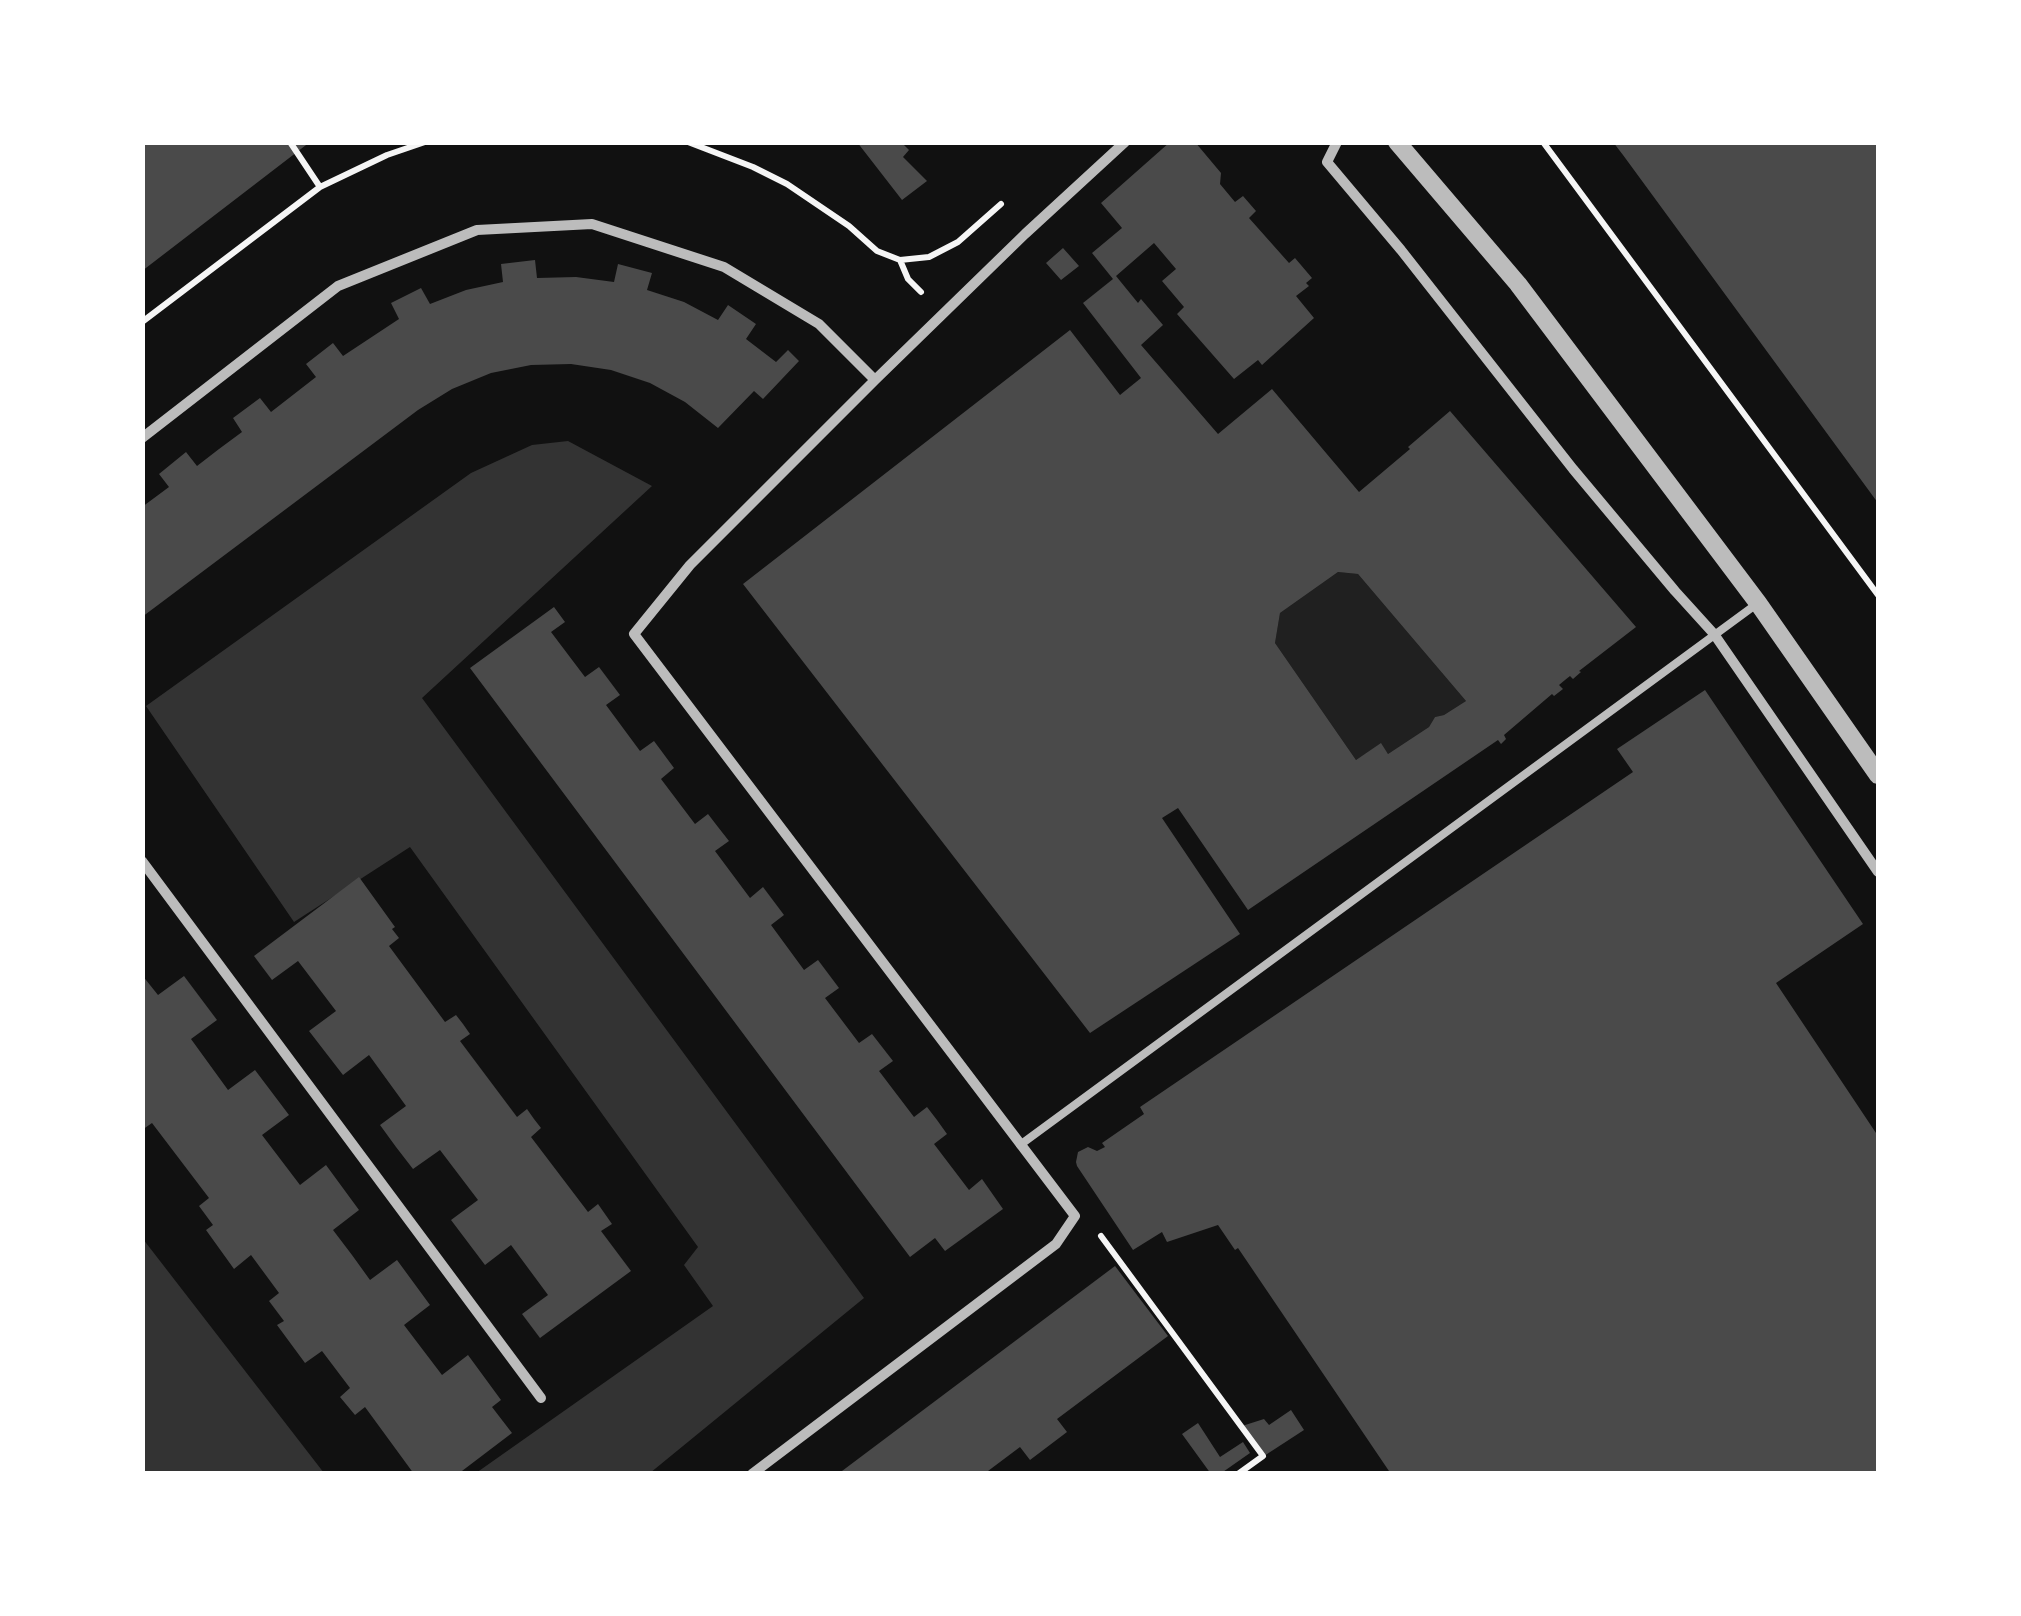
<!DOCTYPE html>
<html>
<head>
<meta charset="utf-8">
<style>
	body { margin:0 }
	#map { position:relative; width:2021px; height:1616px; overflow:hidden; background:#111; font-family:"PT Sans Narrow",sans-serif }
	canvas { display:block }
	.frame { position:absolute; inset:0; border:145px solid #fff; pointer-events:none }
</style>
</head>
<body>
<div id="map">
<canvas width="2021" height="1616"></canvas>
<div class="frame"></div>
</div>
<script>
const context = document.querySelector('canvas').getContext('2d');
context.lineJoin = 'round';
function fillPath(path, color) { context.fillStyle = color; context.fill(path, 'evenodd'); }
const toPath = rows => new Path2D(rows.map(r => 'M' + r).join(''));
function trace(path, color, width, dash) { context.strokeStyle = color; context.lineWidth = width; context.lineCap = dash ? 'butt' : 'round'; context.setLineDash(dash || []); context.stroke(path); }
fillPath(toPath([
	[1338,572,1358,574,1466,701,1444,715,1435,717,1429,727,1388,754,1381,744,1356,760,1275,643,1280,613]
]), '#202020');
fillPath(toPath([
	[568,441,652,486,422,698,864,1298,650,1473,476,1473,713,1306,684,1265,698,1247,410,847,294,922,146,706,471,473,532,445],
	[143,1239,324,1473,143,1473]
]), '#333');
fillPath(toPath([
	[142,142,310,142,142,271],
	[857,142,901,142,909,150,903,157,927,181,902,200],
	[1170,142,1195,142,1221,173,1220,184,1235,202,1243,196,1256,211,1249,218,1289,263,1295,258,1312,278,1306,283,1309,286,1296,296,1314,318,1262,365,1258,360,1234,379,1177,314,1184,307,1162,281,1176,269,1154,243,1116,276,1138,303,1141,299,1163,325,1141,345,1218,434,1272,389,1359,492,1410,449,1408,447,1450,411,1636,627,1579,671,1581,672,1573,679,1570,676,1565,680,1559,685,1563,689,1554,696,1552,694,1504,735,1506,739,1501,744,1498,740,1248,910,1178,808,1162,818,1240,934,1090,1033,743,584,1070,330,1120,395,1141,378,1083,303,1113,279,1092,253,1122,228,1101,203],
	[1338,572,1358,574,1466,701,1444,715,1435,717,1429,727,1388,754,1381,743,1356,760,1275,643,1280,613],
	[1613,142,1878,142,1878,503,1623,155],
	[1063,248,1079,266,1061,280,1046,263],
	[535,260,537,278,576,277,614,282,618,264,652,273,647,290,684,302,718,320,728,305,756,324,746,339,776,362,788,350,799,361,763,399,754,391,718,428,685,402,650,383,611,370,571,364,531,365,491,373,452,389,418,410,142,617,142,507,169,487,159,474,186,452,197,466,219,449,242,432,233,418,260,398,271,412,316,377,306,364,333,343,343,356,399,319,391,303,421,288,430,304,466,290,503,282,501,264],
	[554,607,565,622,551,632,585,677,599,667,620,695,606,705,640,751,654,741,674,768,661,779,695,824,708,814,718,827,729,841,715,851,750,898,763,887,784,915,771,925,804,970,818,960,839,988,825,998,859,1043,872,1034,893,1061,879,1071,914,1117,927,1107,937,1120,947,1134,934,1144,969,1190,982,1179,1003,1209,945,1251,935,1238,910,1257,470,668],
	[1705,690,1863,924,1776,983,1878,1136,1878,1474,1391,1474,1238,1248,1235,1250,1218,1225,1167,1242,1162,1232,1133,1250,1077,1166,1076,1162,1078,1152,1088,1147,1097,1151,1105,1147,1102,1143,1144,1114,1140,1107,1633,772,1617,749],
	[359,877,395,927,392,929,399,938,389,946,445,1022,456,1015,463,1024,470,1034,460,1041,517,1117,527,1109,534,1119,541,1128,531,1137,588,1212,598,1204,612,1224,601,1231,631,1271,540,1338,522,1314,548,1295,511,1245,485,1265,451,1220,478,1200,440,1150,413,1169,396,1147,380,1125,406,1106,369,1055,343,1075,309,1031,336,1011,298,961,272,980,254,956],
	[142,975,158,995,184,976,217,1020,191,1039,228,1090,255,1070,289,1115,262,1135,300,1185,326,1165,359,1210,333,1230,352,1255,370,1280,397,1260,430,1305,404,1325,442,1375,468,1355,501,1400,492,1407,512,1433,458,1474,414,1474,365,1407,355,1415,340,1397,350,1388,322,1351,305,1363,277,1325,284,1321,269,1301,279,1293,251,1255,234,1269,206,1230,213,1225,199,1206,209,1198,152,1123,142,1130],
	[1115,1266,1168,1336,1057,1419,1067,1432,1030,1460,1020,1447,984,1474,838,1474],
	[1291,1410,1304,1430,1264,1456,1242,1426,1264,1419,1269,1425],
	[1198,1423,1220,1457,1243,1442,1250,1453,1220,1474,1211,1474,1182,1434]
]), '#4a4a4a');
trace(toPath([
	[290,142,320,187],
	[688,142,753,167,787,184,849,226,877,251,900,260,929,257,958,242,1001,204],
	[1543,142,1878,595],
	[900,260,908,279,921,292],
	[142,322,320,187,387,155,425,142],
	[1101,1236,1263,1456,1238,1474]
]), '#f5f5f5', 6);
trace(toPath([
	[1020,1145,1758,603]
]), '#bcbcbc', 8);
trace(toPath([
	[1337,142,1327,162,1401,250,1573,469,1675,591,1714,634,1878,872],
	[142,438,338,286,477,230,592,224,724,267,819,324,875,380],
	[142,861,541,1398],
	[752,1474,1056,1244,1075,1216,634,634,690,565,875,380,1025,234,1125,142]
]), '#bcbcbc', 10);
trace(toPath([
	[1397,142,1518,284,1758,603,1878,775]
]), '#bcbcbc', 18);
</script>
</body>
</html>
